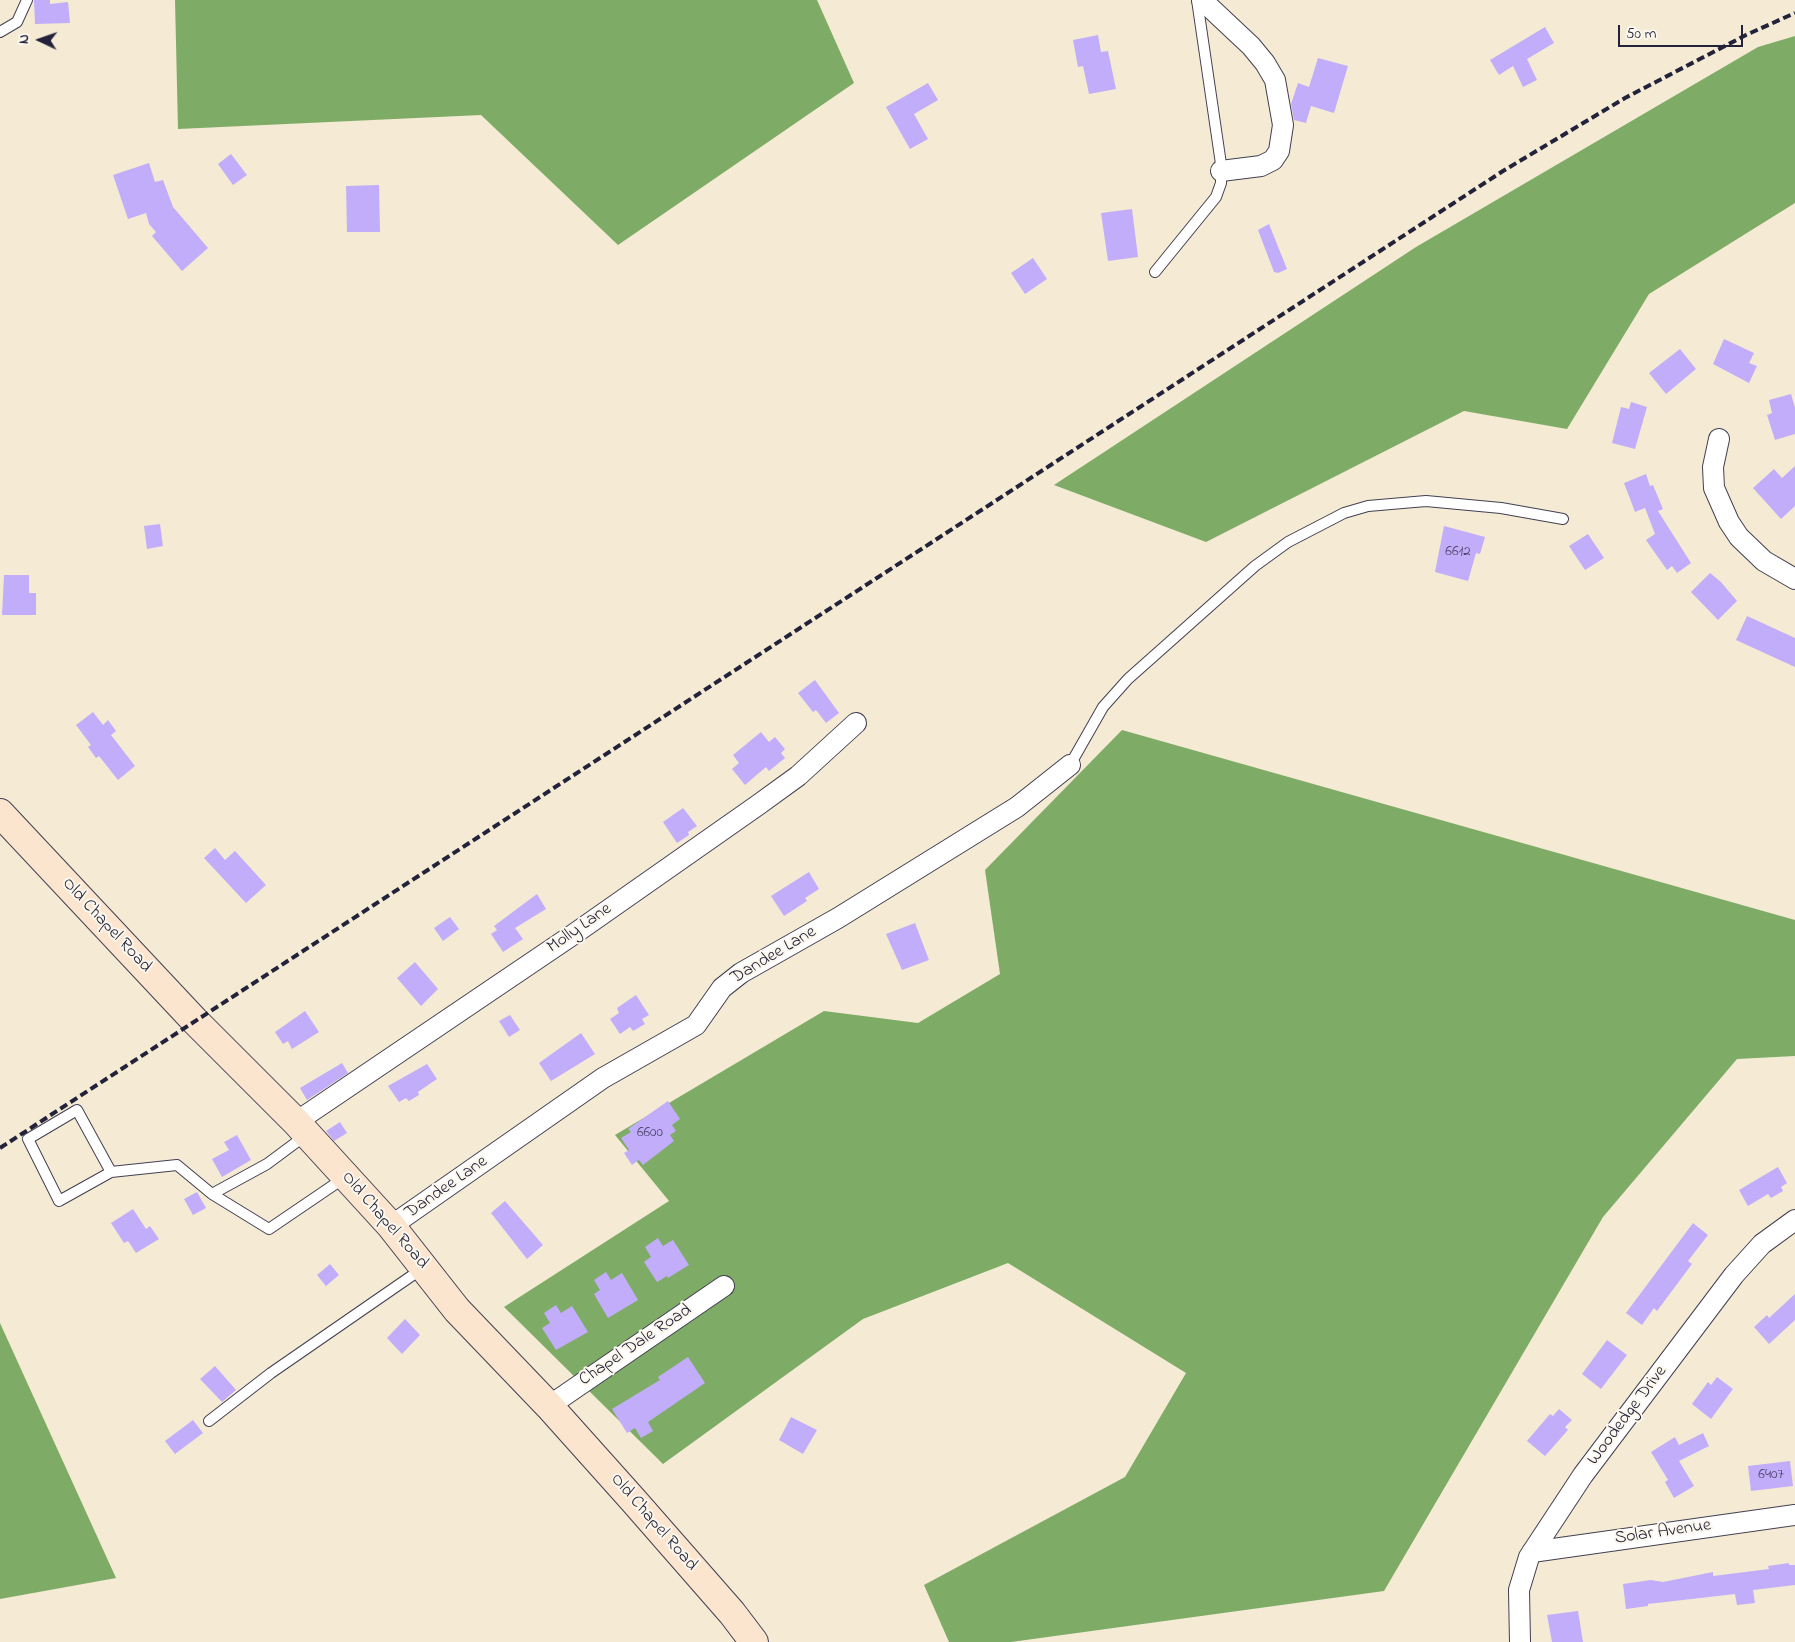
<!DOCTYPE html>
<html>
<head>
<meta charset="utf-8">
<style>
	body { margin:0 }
	#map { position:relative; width:1795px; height:1642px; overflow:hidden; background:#f5ead4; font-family:"Indie Flower",sans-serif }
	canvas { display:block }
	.north { position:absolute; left:15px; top:15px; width:50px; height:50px; -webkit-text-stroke:4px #fbf7ec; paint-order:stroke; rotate:273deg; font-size:14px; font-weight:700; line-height:20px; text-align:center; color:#22223b }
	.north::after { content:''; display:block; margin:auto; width:18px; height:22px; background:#22223b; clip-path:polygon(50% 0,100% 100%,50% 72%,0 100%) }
	.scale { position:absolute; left:1618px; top:25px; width:125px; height:22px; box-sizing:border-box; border:2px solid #22223b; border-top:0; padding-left:6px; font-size:15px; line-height:18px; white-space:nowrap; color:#22223b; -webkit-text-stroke:4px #fbf7ec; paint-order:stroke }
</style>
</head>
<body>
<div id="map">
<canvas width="1795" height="1642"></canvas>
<div class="north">N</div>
<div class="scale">50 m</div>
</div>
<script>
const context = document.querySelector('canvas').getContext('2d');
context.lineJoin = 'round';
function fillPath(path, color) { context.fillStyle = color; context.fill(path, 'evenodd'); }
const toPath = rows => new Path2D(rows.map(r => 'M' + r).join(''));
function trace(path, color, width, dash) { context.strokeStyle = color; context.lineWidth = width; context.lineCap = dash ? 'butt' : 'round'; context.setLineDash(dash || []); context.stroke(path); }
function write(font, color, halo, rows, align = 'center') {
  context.font = font + ' "Indie Flower",sans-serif'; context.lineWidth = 4; context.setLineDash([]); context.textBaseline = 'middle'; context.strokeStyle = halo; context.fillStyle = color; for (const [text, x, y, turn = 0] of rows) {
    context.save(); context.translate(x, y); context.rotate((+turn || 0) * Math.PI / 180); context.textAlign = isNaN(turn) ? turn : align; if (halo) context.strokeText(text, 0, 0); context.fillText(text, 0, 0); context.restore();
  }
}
fillPath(toPath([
	[175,0,817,0,854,83,618,245,481,115,178,129],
	[1795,36,1795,203,1649,294,1567,429,1464,411,1206,542,1054,485,1416,247,1758,47],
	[1122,730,1795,920,1795,1056,1737,1059,1603,1217,1384,1591,1011,1642,949,1642,924,1585,1125,1477,1186,1373,1008,1263,863,1319,663,1464,504,1307,669,1201,615,1135,824,1011,918,1023,1000,974,985,870],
	[0,1323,116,1578,0,1599]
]), '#7eac66');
fillPath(toPath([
	[34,0,50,0,50,4,68,2,70,23,35,24],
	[1545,27,1554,43,1527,59,1537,80,1523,87,1513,66,1499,75,1490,60],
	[1098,35,1101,52,1108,51,1116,89,1089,94,1083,66,1078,67,1073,40],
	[1318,58,1348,66,1334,113,1311,106,1306,123,1294,120,1291,104,1298,83,1309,87],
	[928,83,938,100,914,114,928,139,910,149,886,107],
	[231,154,247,175,233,185,218,164],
	[149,163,155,182,163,180,173,207,208,248,182,271,152,236,156,232,149,224,146,213,128,219,113,175],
	[379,185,380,232,347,232,346,186],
	[1132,209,1138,257,1108,261,1101,213],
	[1269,224,1287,269,1278,273,1274,272,1258,230],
	[1033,258,1047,279,1025,294,1011,273],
	[1724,339,1754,353,1749,363,1757,366,1749,383,1713,364],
	[1680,349,1696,369,1666,394,1649,373],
	[1791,394,1795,408,1795,434,1775,440,1767,415,1772,413,1769,400],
	[1631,402,1647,407,1635,449,1612,443,1621,407,1629,409],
	[1795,466,1795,506,1781,519,1753,488,1774,469,1782,478],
	[1646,474,1650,486,1653,485,1663,509,1658,511,1691,563,1677,573,1672,566,1667,570,1646,540,1655,534,1645,508,1635,512,1624,483],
	[160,524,163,546,147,549,144,526],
	[1444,526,1485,537,1480,554,1476,553,1468,581,1435,572],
	[1588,534,1604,558,1585,570,1569,546],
	[1710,573,1721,582,1737,601,1718,620,1691,592],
	[4,575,29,575,29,593,36,593,36,615,2,615],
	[1747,616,1795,638,1795,667,1736,640],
	[815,680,839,713,826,723,816,710,813,712,798,693],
	[93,712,103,725,108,720,116,731,111,735,135,766,118,780,99,756,96,758,88,747,91,745,76,725],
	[761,732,769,742,775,737,785,749,781,753,785,758,769,771,766,767,745,785,732,769,739,763,733,755],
	[683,808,697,826,688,832,689,835,677,843,663,822],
	[215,848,225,860,235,851,266,885,246,903,204,858],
	[809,872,819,889,805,898,807,901,784,916,771,896],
	[537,894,546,909,515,928,523,939,503,952,491,934,497,930,494,926],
	[450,917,459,929,443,941,434,928],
	[915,923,929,960,902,970,886,934],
	[415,962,438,989,421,1006,397,978],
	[636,995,649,1015,642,1019,645,1024,633,1031,630,1027,620,1034,610,1019,619,1013,617,1008],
	[305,1011,319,1032,292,1049,288,1041,283,1044,275,1032],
	[510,1015,520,1030,509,1037,499,1021],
	[581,1033,595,1054,551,1081,539,1063],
	[342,1063,348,1073,307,1100,300,1088],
	[427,1064,437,1079,418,1092,419,1095,409,1101,406,1098,399,1102,388,1086],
	[668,1101,680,1119,672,1125,676,1131,670,1135,674,1141,643,1165,639,1160,632,1165,624,1153,629,1150,621,1138,631,1132,628,1129],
	[340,1122,347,1133,334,1141,326,1131],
	[237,1135,251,1160,222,1177,212,1159,229,1150,224,1142],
	[1778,1167,1787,1183,1781,1187,1783,1191,1771,1198,1768,1194,1748,1206,1739,1190],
	[197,1192,206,1208,193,1215,184,1199],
	[505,1201,543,1245,527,1259,491,1213],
	[133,1209,146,1229,150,1226,159,1239,136,1253,128,1241,124,1243,111,1223],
	[1693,1223,1708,1235,1688,1261,1692,1264,1657,1311,1654,1308,1642,1325,1626,1313],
	[658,1238,663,1246,673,1240,689,1265,668,1278,667,1276,657,1282,644,1262,651,1257,645,1247],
	[330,1264,339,1275,326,1286,317,1275],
	[606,1272,611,1280,622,1273,638,1300,608,1318,594,1294,600,1290,594,1280],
	[1795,1294,1795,1320,1769,1344,1754,1327,1767,1315,1769,1318],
	[556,1305,561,1313,572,1306,588,1332,556,1350,542,1328,550,1323,544,1313],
	[405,1319,420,1335,402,1354,387,1338],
	[1607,1340,1627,1355,1601,1389,1582,1374],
	[688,1357,705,1383,648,1422,653,1431,641,1438,635,1428,627,1433,612,1409,660,1380,658,1377],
	[215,1366,236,1390,222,1402,200,1379],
	[1717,1377,1733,1389,1711,1419,1692,1404,1708,1382,1711,1385],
	[1559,1409,1572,1420,1565,1427,1568,1430,1545,1456,1527,1441,1550,1414,1553,1416],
	[791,1417,817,1430,803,1454,779,1440],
	[193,1420,203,1433,175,1454,165,1441],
	[1703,1433,1709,1446,1679,1461,1694,1486,1674,1498,1665,1482,1668,1480,1651,1452,1675,1437,1679,1445],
	[1790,1461,1793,1486,1751,1491,1748,1466],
	[1789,1563,1789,1565,1795,1565,1795,1585,1753,1590,1755,1603,1737,1605,1735,1594,1648,1604,1648,1606,1626,1609,1623,1584,1651,1580,1663,1582,1713,1572,1713,1576,1769,1569,1768,1566],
	[1578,1611,1583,1642,1552,1642,1547,1615]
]), '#c2adfa');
const lane = toPath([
	[0,32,17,22,27,0],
	[1155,272,1216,197,1221,183,1221,164,1197,0],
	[1070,765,1103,707,1128,679,1255,566,1288,542,1344,513,1368,506,1426,501,1501,508,1563,519],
	[306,1135,267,1164,212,1194,269,1229,344,1178],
	[111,1172,77,1110,28,1139,59,1201,111,1172,177,1165,212,1194],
	[209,1421,271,1373,423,1268]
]);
const street = toPath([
	[1202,0,1251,46,1265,63,1275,80,1283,125,1279,151,1273,160,1261,166,1221,171],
	[1719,439,1713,467,1714,488,1729,522,1739,537,1764,561,1795,579],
	[296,1122,574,934,758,805,798,776,856,723],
	[391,1226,603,1078,696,1025,722,988,741,973,838,918,1017,807,1070,765],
	[549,1406,724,1286],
	[1532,1552,1795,1515],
	[1520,1642,1519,1590,1529,1557,1583,1475,1734,1275,1762,1244,1795,1220]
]);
const secondary = toPath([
	[0,813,195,1021,296,1122,391,1226,457,1310,549,1406,634,1501,732,1613,754,1642]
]);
trace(lane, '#424052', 12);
trace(street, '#424052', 22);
trace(secondary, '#424052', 30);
trace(lane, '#fff', 10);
trace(street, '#fff', 20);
trace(secondary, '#fbe5cf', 28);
trace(toPath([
	[0,1148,1503,171,1625,98,1746,35,1795,13]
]), '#22223b', 4, [8, 4]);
write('15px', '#4a456b', null, [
	["6612",1458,553],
	["6600",650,1134],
	["6407",1771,1476]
]);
write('18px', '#22223b', '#fbf7ec', [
	["Old Chapel Road",106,926,47],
	["Molly Lane",580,929,-35],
	["Dandee Lane",774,956,-31],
	["Dandee Lane",447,1188,-35],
	["Old Chapel Road",384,1221,49],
	["Chapel Dale Road",636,1346,-34],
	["Woodedge Drive",1628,1416,-53],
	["Old Chapel Road",653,1523,49],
	["Solar Avenue",1663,1533,-8]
]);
</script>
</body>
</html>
